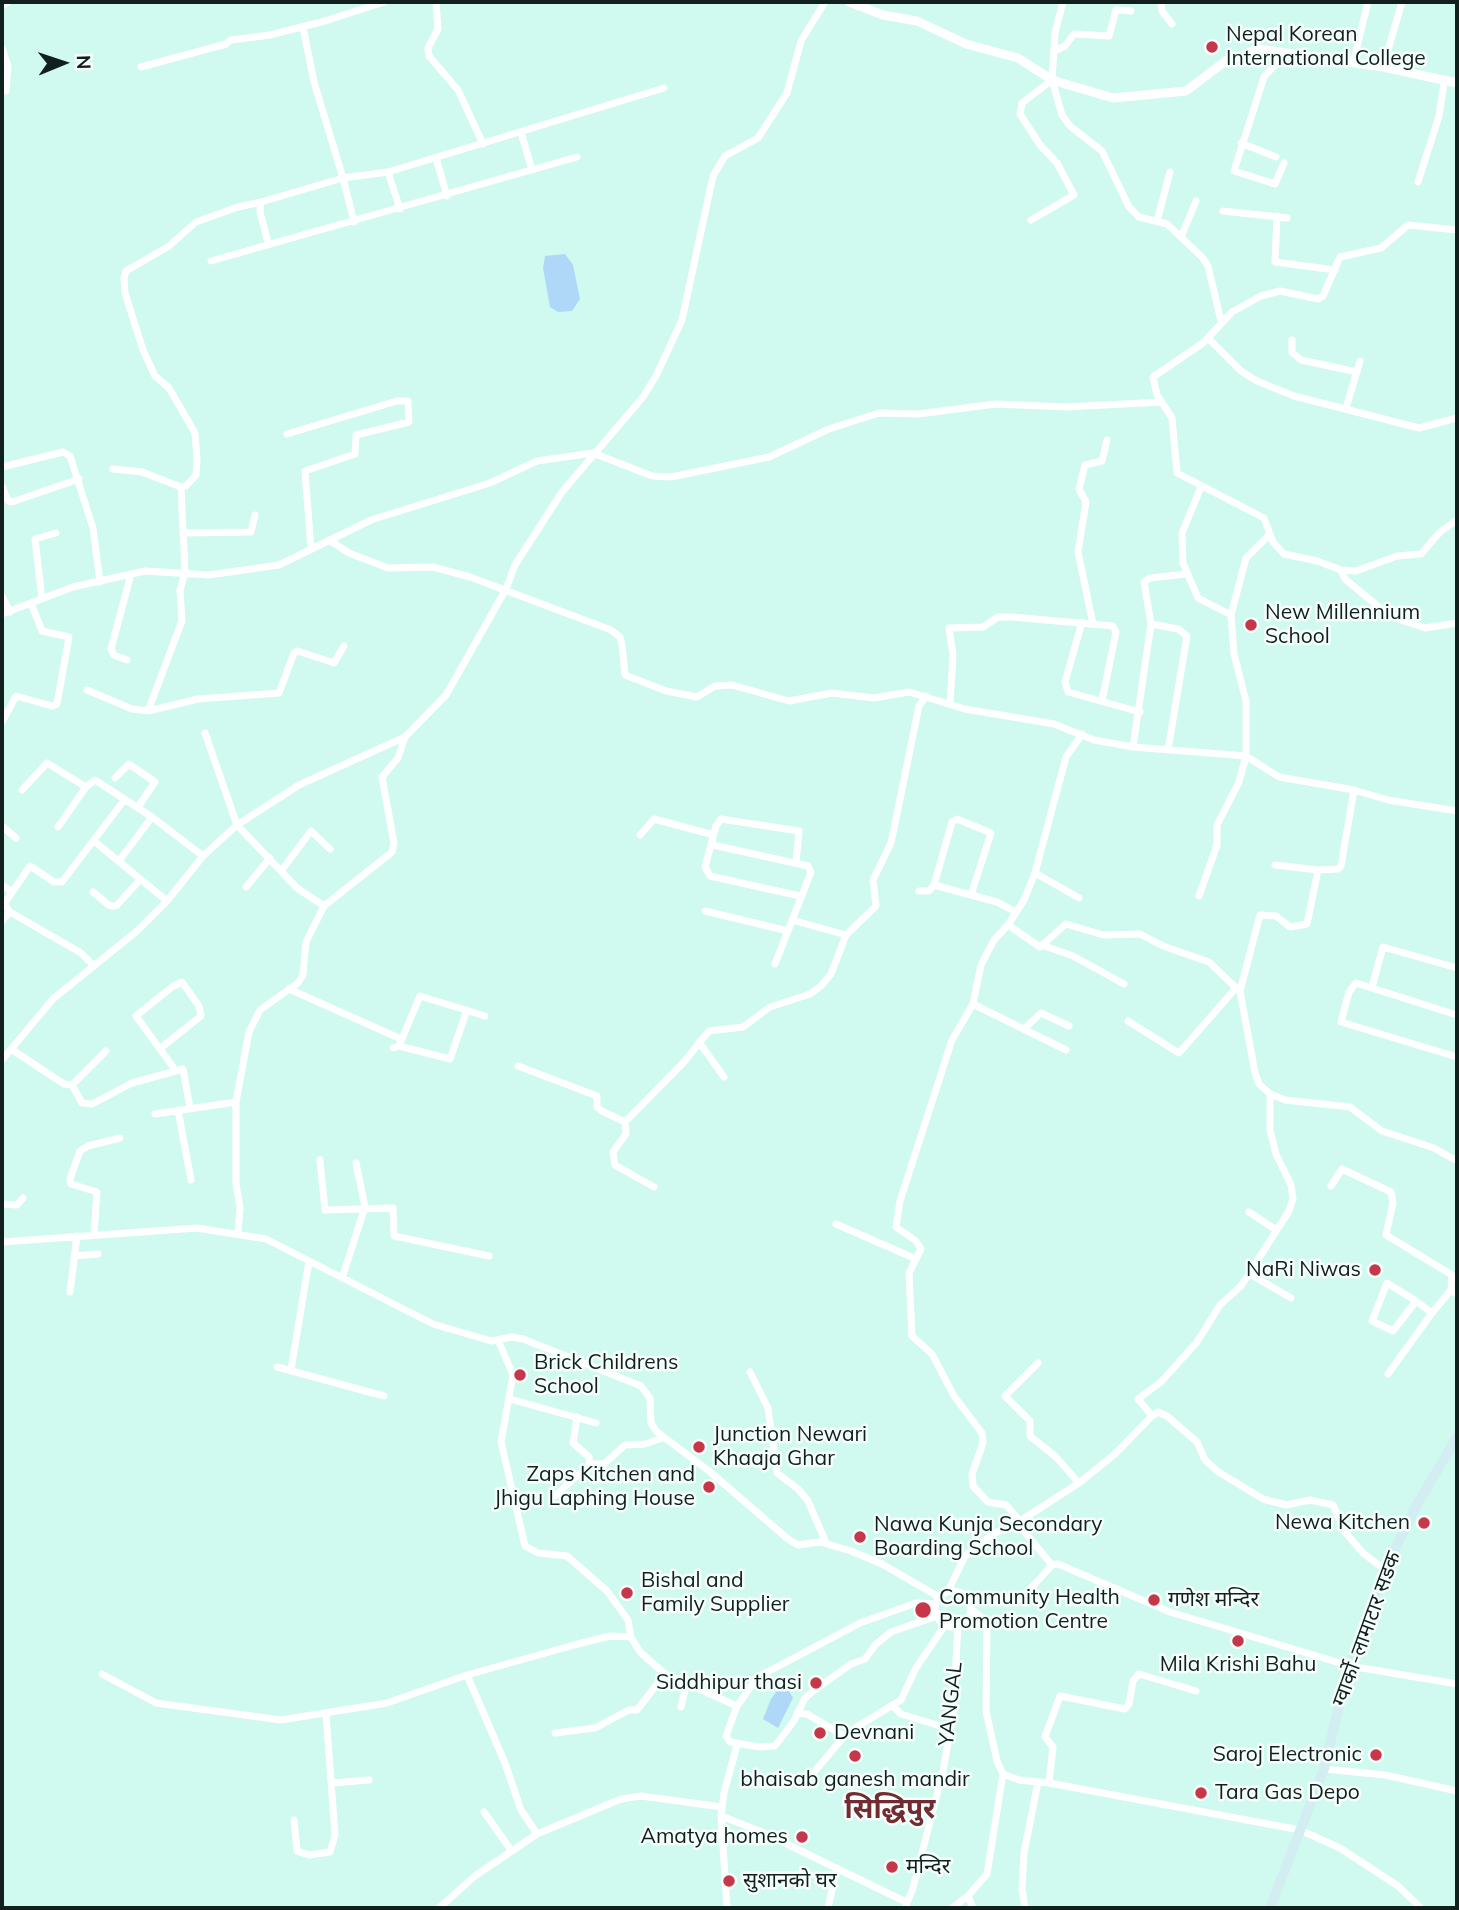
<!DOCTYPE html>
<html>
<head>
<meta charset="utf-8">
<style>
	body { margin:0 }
	#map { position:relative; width:1459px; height:1910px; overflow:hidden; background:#d0f9ef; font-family:Mulish,sans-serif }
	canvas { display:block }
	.frame { position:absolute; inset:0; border:4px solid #11201d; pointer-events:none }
	.north { position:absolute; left:28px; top:28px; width:70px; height:70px; -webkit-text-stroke:5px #f6fefc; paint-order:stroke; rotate:88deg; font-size:19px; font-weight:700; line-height:28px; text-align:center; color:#11201d }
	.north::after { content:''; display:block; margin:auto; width:24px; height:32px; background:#11201d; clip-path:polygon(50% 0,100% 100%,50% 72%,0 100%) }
</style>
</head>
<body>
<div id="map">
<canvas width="1459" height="1910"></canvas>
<div class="frame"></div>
<div class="north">N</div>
</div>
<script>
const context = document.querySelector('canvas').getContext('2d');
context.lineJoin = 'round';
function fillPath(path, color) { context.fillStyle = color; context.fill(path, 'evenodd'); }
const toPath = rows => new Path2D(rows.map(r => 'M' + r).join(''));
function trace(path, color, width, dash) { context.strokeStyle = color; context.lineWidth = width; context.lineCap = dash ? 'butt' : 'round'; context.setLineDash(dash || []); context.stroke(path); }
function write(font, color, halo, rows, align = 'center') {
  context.font = font + ' Mulish,"Noto Sans Devanagari",sans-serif'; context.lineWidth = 5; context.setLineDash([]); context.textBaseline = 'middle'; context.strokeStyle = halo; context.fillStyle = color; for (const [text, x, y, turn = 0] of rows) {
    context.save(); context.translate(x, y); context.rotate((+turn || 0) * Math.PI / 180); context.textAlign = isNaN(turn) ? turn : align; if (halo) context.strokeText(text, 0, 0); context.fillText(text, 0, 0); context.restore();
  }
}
fillPath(toPath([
	[565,254,573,265,580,299,572,311,558,312,550,307,543,268,545,256],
	[784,1682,793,1698,778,1728,763,1719,771,1699]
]), '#afd7f7');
trace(toPath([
	[436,2,438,29,428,48,429,56,458,90,483,144],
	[1063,2,1055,33,1052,80,1062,115,1070,126,1102,151,1129,207,1139,217,1167,224,1202,257,1208,266,1221,321],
	[1161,2,1162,11,1172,24],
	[2,5,8,2],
	[303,27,314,82,343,178,388,172,664,88],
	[2,48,8,66,6,91],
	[1055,51,1065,46,1074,34,1109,36,1116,10,1131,11],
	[1353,63,1368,2],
	[141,67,226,44,231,40,270,35,325,21,384,2],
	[1383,67,1402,2],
	[521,132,532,170],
	[1241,143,1276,157],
	[436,158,447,196],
	[1284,163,1275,184,1234,171,1264,77,1286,53],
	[388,172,400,209],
	[1418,182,1439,116,1444,83],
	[261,202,343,178,354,222],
	[1223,211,1287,218],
	[1277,216,1275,262,1335,270],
	[1031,220,1074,195,1057,163,1040,145,1020,114,1022,103,1052,80],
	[1157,221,1170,172],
	[1457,230,1408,225,1381,248,1340,257,1323,296,1318,299,1280,291,1261,296,1232,312,1203,343,1153,377,1157,395,1172,418,1177,473,1264,518,1273,542,1284,554,1317,561,1341,570,1356,571,1397,556,1421,554,1440,532,1457,520],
	[1182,235,1196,201],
	[268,243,260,212,261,202,238,207,196,222,169,246,126,271,124,278,125,293,143,350,155,376,169,388,195,433,197,459,196,475,186,486,181,487,185,573,180,590,182,621,148,711,198,699,279,693,294,653,298,651,334,663,344,646],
	[211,261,577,157],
	[1208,338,1241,371,1257,381,1294,396,1419,428,1457,418],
	[1292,340,1292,352,1301,360,1357,372],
	[1346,408,1360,361],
	[287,434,397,401,408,401,409,422,356,435,355,454,305,471,311,549],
	[593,453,652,476,671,477,769,457,829,429,879,413,918,414,996,404,1066,407,1162,402],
	[2,467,63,452,70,456,93,528,100,582],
	[113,469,142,472,181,487],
	[2,486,8,501,12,502,79,479],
	[1201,487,1182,533,1183,563,1198,598,1231,615],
	[183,533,251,532,255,515],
	[329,540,349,553,388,568,433,567,470,577,611,630,620,637,622,645,625,675,666,691,697,697,715,686,732,685,789,701,832,693,874,698,909,692,965,709,1054,724,1094,740,1133,747,1246,756,1279,777,1354,790,1388,800,1457,811],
	[1341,570,1345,579,1380,608,1398,619,1425,628,1457,623],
	[2,596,10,612],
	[42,599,35,539,56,533],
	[2,614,73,587,145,571,209,575,279,565,371,520,490,483,537,461,593,453],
	[1082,622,1065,682,1068,692,1140,712],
	[1093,624,1078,552,1086,502,1079,489,1085,465,1102,461,1107,440],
	[1151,624,1178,629,1187,636,1168,750],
	[127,660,114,655,111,649,131,574],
	[87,690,132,709,148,711],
	[950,704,953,655,949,628,983,627,998,617,1012,617,1113,626,1116,632,1102,701],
	[2,722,16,696,52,706,57,704,69,637,42,631,31,603],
	[205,733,237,825,297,888,324,906,306,942,303,975,298,983,260,1010,249,1032,236,1102,236,1184,240,1207,238,1233],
	[1133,747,1151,624,1144,582,1150,578,1186,574],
	[115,778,129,764,155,782,138,807],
	[22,790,47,763,86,787,95,780,152,817,203,856],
	[2,826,16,838],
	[58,827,86,787],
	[640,835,654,819,714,835],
	[94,841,167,901],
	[119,861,152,817],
	[796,863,799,831,721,819,716,826,705,867,710,876,800,896],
	[1275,865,1318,870],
	[282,870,311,831,330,849],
	[1035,873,1079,898],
	[2,885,11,891],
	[934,885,997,902,1016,912],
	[246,887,270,858],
	[919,891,929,891,934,885,952,822,957,819,991,833,971,895],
	[93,892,110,906,116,906,140,880],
	[1199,896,1217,845,1217,825,1239,782,1246,756,1246,701,1234,654,1231,615,1246,558,1270,534],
	[324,906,392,852,394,843,382,777,398,758,405,737],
	[705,911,788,931,811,872,808,866,713,845],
	[792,920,846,935],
	[2,921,10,912],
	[1008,925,1040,947,1066,924,1103,935,1140,934,1163,946,1209,962,1236,988],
	[1042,945,1073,956,1124,984],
	[775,964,788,931],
	[94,966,81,953,10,912,4,904,30,866,54,882,62,882,125,799],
	[1372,987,1383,947,1457,968],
	[289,989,401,1039],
	[1240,991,1255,1073,1259,1084,1270,1094,1285,1100,1350,1107,1382,1131,1434,1148,1457,1161],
	[973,1004,1066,1050],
	[1457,1015,1356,983,1349,992,1341,1022,1457,1057],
	[1128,1021,1179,1053,1236,988,1240,991,1260,915,1276,916,1290,927,1307,924,1318,870,1338,869,1341,866,1354,790],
	[1024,1029,1041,1013,1069,1026],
	[699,1042,724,1077],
	[399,1046,450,1059,467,1010],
	[162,1047,201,1016,199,1006,182,982,172,987,136,1016,176,1071],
	[393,1048,399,1046,420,996,485,1016],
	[11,1049,64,1084,72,1085],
	[106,1051,72,1085,82,1103,92,1104,132,1083,183,1069,190,1108],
	[2,1060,53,999,137,931,167,901,203,856,237,825,299,785,405,737,446,695,506,589,515,565,562,492,643,397,656,376,682,320,713,176,725,156,758,138,787,93,801,41,825,2],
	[518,1066,597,1096,597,1107,602,1111,625,1122],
	[1270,1094,1270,1130,1276,1154,1291,1185,1293,1199,1289,1211,1241,1286,1220,1305,1197,1342,1161,1382,1138,1399,1152,1416,1158,1412,1167,1416,1197,1442,1205,1460,1217,1471,1263,1499,1286,1505,1310,1500,1333,1505,1345,1532,1363,1553,1385,1570],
	[178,1110,191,1180],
	[155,1114,236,1102],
	[320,1160,325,1210,393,1208,394,1236,489,1256],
	[1331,1186,1342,1169,1391,1192,1393,1203,1386,1235,1452,1275,1451,1290],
	[654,1187,615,1165,613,1152,626,1134,625,1122,683,1063,709,1031,743,1027,770,1007,810,994,821,986,831,974,846,935,876,906,873,880,891,843,919,706,926,696],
	[2,1204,17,1205,23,1198],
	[1249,1212,1276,1230],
	[836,1224,916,1259],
	[94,1234,97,1192,71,1184,70,1179,80,1151,88,1146,120,1138],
	[2,1242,197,1228,266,1239,433,1324,491,1341,512,1337,523,1339,641,1386,650,1398,651,1423,657,1432,709,1471,788,1539,798,1545,820,1542,851,1551,882,1564,939,1597],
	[75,1256,98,1254],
	[1250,1274,1291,1298],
	[342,1278,365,1207,356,1163],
	[70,1292,77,1236],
	[1416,1301,1393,1331,1372,1321,1387,1283,1416,1301,1432,1313,1451,1290,1457,1294],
	[499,1342,513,1375,501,1442,525,1546,538,1553,567,1556,607,1591,628,1620,631,1637,640,1652,665,1674,737,1706,726,1736,730,1742,759,1747,775,1746,794,1721,805,1698,812,1692,851,1664,865,1659,876,1644,891,1632,937,1616],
	[277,1367,384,1396],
	[291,1370,309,1261],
	[750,1372,768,1408,777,1473,798,1489,808,1501,826,1543],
	[1388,1374,1432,1313],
	[510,1399,596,1423],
	[590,1464,604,1464,625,1445,645,1444,663,1438],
	[1079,1483,1115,1454,1152,1416],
	[555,1496,590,1464,589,1457,573,1443,577,1417],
	[1020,1521,1006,1505,988,1502,973,1486,972,1474,983,1443,982,1433,954,1396,932,1354,912,1336,909,1273,921,1249,916,1241,896,1227,900,1201,952,1040,973,1004,981,965,994,940,1008,925,1024,900,1035,873,1066,757,1082,734],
	[1017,1523,1052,1565],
	[948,1591,965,1556,993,1534,1017,1523,1079,1483,1056,1457,1030,1436,1030,1421,1005,1396,1038,1363],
	'935 1609a18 18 0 1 1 36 0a18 18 0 1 1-36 0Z',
	[967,1598,988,1595,1016,1599,1024,1596,1052,1565,1058,1564,1170,1612,1350,1666,1457,1684],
	[102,1674,156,1703,281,1720,387,1703,467,1675],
	[737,1706,758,1677,860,1623,916,1603,936,1604],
	[681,1707,686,1686],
	[894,1707,901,1714,950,1729],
	[797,1713,807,1714,844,1736],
	[555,1733,595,1728,629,1710,637,1710,665,1674],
	[1324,1769,1385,1775,1457,1791],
	[815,1771,847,1733,901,1700,916,1668,945,1625],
	[1003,1774,1019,1780,1049,1783,1300,1830,1340,1848,1398,1886,1421,1908],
	[332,1783,369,1780],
	[1049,1783,1053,1747,1045,1737,1060,1696,1125,1709,1129,1704,1133,1681,1139,1674,1196,1691],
	[484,1812,511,1850],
	[721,1816,762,1832,906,1902],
	[294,1820,297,1851,309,1855,330,1852,335,1835,326,1714],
	[537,1834,521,1810,505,1763,467,1675,578,1644,610,1636,631,1637],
	[968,1896,987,1874,1003,1774,997,1761,986,1711,987,1623,971,1608],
	[439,1908,475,1876,537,1834,621,1799,641,1796,722,1807],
	[727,1908,721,1816,724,1793,737,1745],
	[828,1908,837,1868],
	[905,1908,913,1888,943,1771,953,1715,958,1625],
	[952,1908,968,1896,973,1908],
	[1025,1908,1022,1889,1024,1853,1038,1782]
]), '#fff', 7);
trace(toPath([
	[849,2,883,15,917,21,966,44,1018,58,1052,80,1113,98,1186,91,1227,60,1259,49,1383,67,1457,83]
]), '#fff', 9);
trace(toPath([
	[1270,1908,1324,1769,1345,1681,1382,1576,1415,1508,1457,1437]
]), '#d2eef2', 10);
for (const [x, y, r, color] of [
	[1212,47,7,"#c7374a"],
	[1251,625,7,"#c7374a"],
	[1375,1270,7,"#c7374a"],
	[520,1375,7,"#c7374a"],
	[699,1447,7,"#c7374a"],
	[709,1487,7,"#c7374a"],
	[1424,1523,7,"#c7374a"],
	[860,1537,7,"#c7374a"],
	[627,1593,7,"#c7374a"],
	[1154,1600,7,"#c7374a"],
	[923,1610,9,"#c7374a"],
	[1238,1641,7,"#c7374a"],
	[816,1683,7,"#c7374a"],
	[820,1733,7,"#c7374a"],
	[1376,1755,7,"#c7374a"],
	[855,1756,7,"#c7374a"],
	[1201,1793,7,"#c7374a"],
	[802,1837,7,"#c7374a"],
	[892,1867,7,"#c7374a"],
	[729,1881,7,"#c7374a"]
]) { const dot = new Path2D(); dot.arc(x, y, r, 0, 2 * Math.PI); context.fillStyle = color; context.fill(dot); trace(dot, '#f6fefc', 2.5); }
write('21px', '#11201d', '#f6fefc', [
	["Nepal Korean",1226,35],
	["International College",1226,59],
	["New Millennium",1265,613],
	["School",1265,637],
	["NaRi Niwas",1361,1270,"right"],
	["Brick Childrens",534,1363],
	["School",534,1387],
	["Junction Newari",713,1435],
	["Khaaja Ghar",713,1459],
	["Zaps Kitchen and",695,1475,"right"],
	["Jhigu Laphing House",695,1499,"right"],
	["Newa Kitchen",1410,1523,"right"],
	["Nawa Kunja Secondary",874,1525],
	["Boarding School",874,1549],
	["Bishal and",641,1581],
	["Family Supplier",641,1605],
	["Community Health",939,1598],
	["Promotion Centre",939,1622],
	["गणेश मन्दिर",1168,1600],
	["Mila Krishi Bahu",1238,1665,"center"],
	["Siddhipur thasi",802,1683,"right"],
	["Devnani",834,1733],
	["Saroj Electronic",1362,1755,"right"],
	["bhaisab ganesh mandir",855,1780,"center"],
	["Tara Gas Depo",1215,1793],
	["Amatya homes",788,1837,"right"],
	["मन्दिर",906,1867],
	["सुशानको घर",743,1881]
], 'left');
write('21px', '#11201d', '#f6fefc', [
	["ग्वार्को-लामाटार सडक",1367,1629,-70],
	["YANGAL",951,1704,-84]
]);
write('bold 28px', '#722b31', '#f6fefc', [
	["सिद्धिपुर",890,1810]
]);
</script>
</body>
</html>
